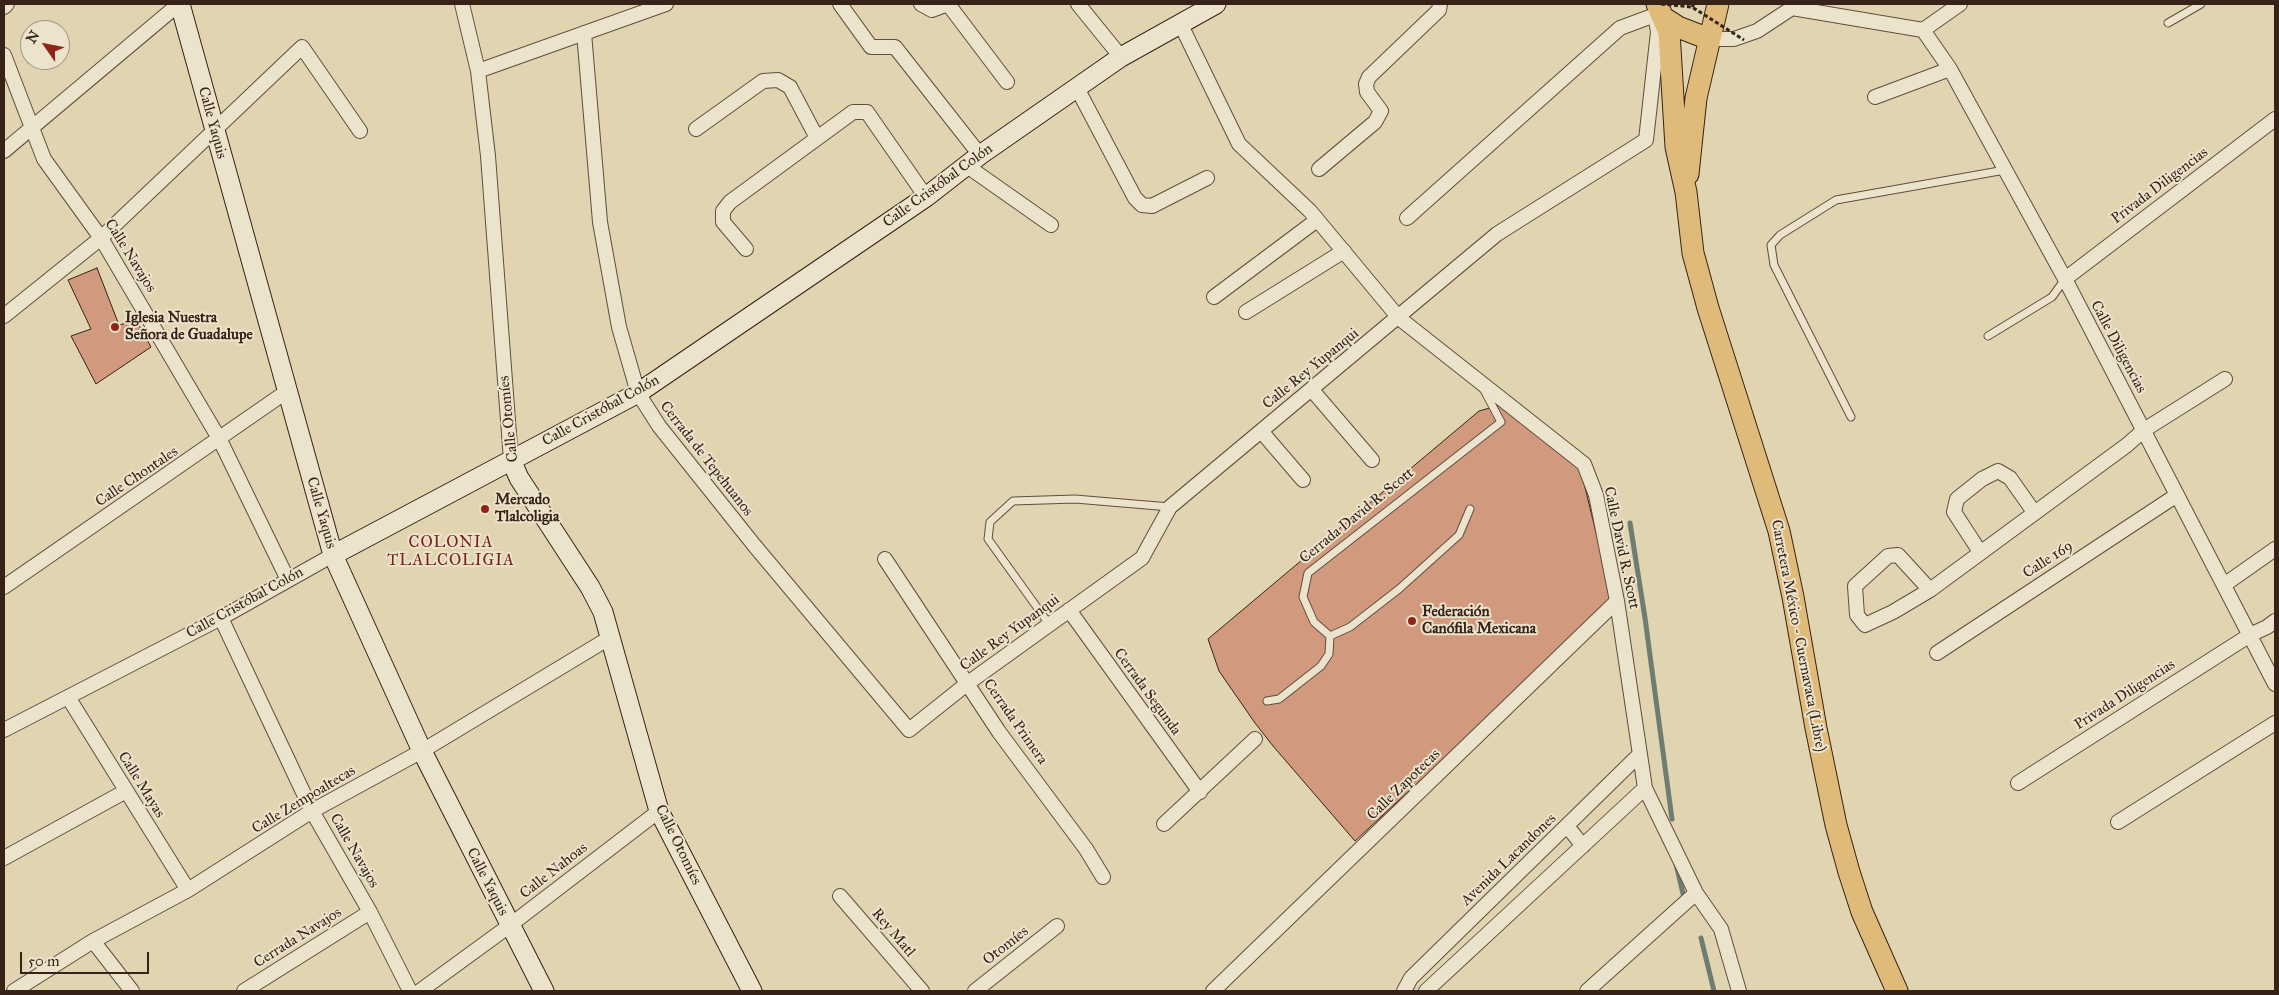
<!DOCTYPE html>
<html>
<head>
<meta charset="utf-8">
<style>
	body { margin:0 }
	#map { position:relative; width:2279px; height:995px; overflow:hidden; background:#e0d4b1; font-family:"IM FELL Great Primer",serif }
	canvas { display:block }
	.frame { position:absolute; inset:0; border:5px solid #372217; pointer-events:none }
	.north { position:absolute; left:20px; top:20px; width:50px; height:50px; box-sizing:border-box; background:#ebe3cc; border:1px solid #a39684; border-radius:50%; rotate:303deg; font-size:14px; font-weight:700; line-height:20px; text-align:center; color:#372217 }
	.north::after { content:''; display:block; margin:auto; width:18px; height:22px; background:#8f2418; clip-path:polygon(50% 0,100% 100%,50% 72%,0 100%) }
	.scale { position:absolute; left:20px; top:952px; width:129px; height:22px; box-sizing:border-box; border:2px solid #372217; border-top:0; padding-left:6px; font-size:15px; line-height:18px; white-space:nowrap; color:#372217; -webkit-text-stroke:4px #ebe3cc; paint-order:stroke }
</style>
</head>
<body>
<div id="map">
<canvas width="2279" height="995"></canvas>
<div class="frame"></div>
<div class="north">N</div>
<div class="scale">50 m</div>
</div>
<script>
const context = document.querySelector('canvas').getContext('2d');
context.lineJoin = 'round';
const toPath = rows => new Path2D(rows.map(r => 'M' + r).join(''));
function trace(path, color, width, dash) { context.strokeStyle = color; context.lineWidth = width; context.lineCap = dash ? 'butt' : 'round'; context.setLineDash(dash || []); context.stroke(path); }
function fillPath(path, color) { context.fillStyle = color; context.fill(path, 'evenodd'); }
function write(font, color, halo, rows, align = 'center') {
  context.font = font + ' "IM FELL Great Primer",serif'; context.lineWidth = 4; context.setLineDash([]); context.textBaseline = 'middle'; context.strokeStyle = halo; context.fillStyle = color; for (const [text, x, y, turn = 0] of rows) {
    context.save(); context.translate(x, y); context.rotate((+turn || 0) * Math.PI / 180); context.textAlign = isNaN(turn) ? turn : align; if (halo) context.strokeText(text, 0, 0); context.fillText(text, 0, 0); context.restore();
  }
}
trace(toPath([
	[1630,523,1645,618,1672,819],
	[1676,864,1684,898],
	[1701,938,1714,991]
]), '#6f7c72', 5);
const building = toPath([
	[97,268,119,325,136,320,151,347,96,384,71,336,91,329,68,280,97,268],
	[1504,404,1580,467,1613,602,1355,841,1273,746,1255,723,1219,671,1208,639,1479,411,1504,404]
]);
fillPath(building, '#d19a7e');
trace(building, '#372217', 1);
const lane = toPath([
	[2168,23,2201,4],
	[1988,336,2052,297,2065,279],
	[1851,417,1774,265,1771,245,1780,235,1836,200,2005,170],
	[1470,509,1459,535,1399,589,1350,627,1330,636,1314,622,1303,597,1308,573,1501,422,1484,390],
	[1049,624,988,539,990,522,1013,501,1075,499,1170,507],
	[1267,701,1279,699,1321,666,1329,654,1330,636]
]);
const street = toPath([
	[462,4,478,71,488,156,511,460],
	[840,4,871,47,895,47,980,155],
	[921,4,932,10,948,4],
	[948,4,1007,82],
	[1078,4,1121,57],
	[4,7,7,4],
	[1180,23,1239,144,1310,211,1399,318,1584,464,1596,495,1617,601,1645,788,1696,893,1721,929,1739,991],
	[1923,30,1950,69,2065,279,2275,684],
	[584,33,600,222,619,327,638,393,659,426,754,545,909,730,968,683,1142,558,1170,507,1497,234,1646,140,1658,32,1655,14],
	[1709,39,1734,39,1757,31,1792,8,1923,30,1960,4],
	[4,55,44,159,101,238,220,440,288,580],
	[478,71,666,4],
	[1077,88,1135,198,1142,205,1152,206,1207,178],
	[1875,97,1950,69],
	[696,129,763,81,778,80,790,87,817,138],
	[4,151,179,4],
	[967,166,1051,225],
	[1319,169,1375,122,1381,111,1367,92,1366,84,1369,77,1439,10,1440,4],
	[1407,218,1620,28,1655,15],
	[746,249,723,222,723,211,730,202,853,112,867,112,926,197],
	[2065,279,2275,119],
	[1214,297,1317,220],
	[1246,312,1344,251],
	[4,316,101,238,302,47,360,131],
	[1312,390,1372,460],
	[1261,431,1303,480],
	[1980,552,1954,512,1957,499,1982,479,1998,471,2010,478,2034,512],
	[885,559,999,732,1086,849,1103,877],
	[2224,585,2275,549],
	[4,587,286,392],
	[1930,590,1898,555,1888,556,1855,586,1857,615,1865,625,1893,612,1930,590,2127,445,2144,430,2225,379],
	[1069,610,1200,792],
	[221,618,312,811,370,912,410,991],
	[1937,653,2177,495],
	[68,697,188,890],
	[4,730,221,618,333,555],
	[2018,783,2250,635,2267,627,2275,621],
	[2118,822,2275,723],
	[1164,824,1255,739],
	[1567,826,1583,846],
	[4,858,126,791],
	[840,896,922,991],
	[93,941,132,991],
	[14,991,93,941,188,890,312,811,422,751,611,637],
	[244,991,370,912],
	[420,991,509,926,659,811],
	[975,991,1057,926],
	[1213,991,1617,601],
	[1404,991,1411,978,1640,754],
	[1426,991,1645,788],
	[1587,991,1696,893]
]);
const secondary = toPath([
	[180,4,333,555,422,751,544,991],
	[511,460,519,478,590,587,603,612,659,811,752,991],
	[333,555,638,393,926,197,980,155,1121,57,1216,4]
]);
const primary = toPath([
	[1657,4,1669,32,1676,147,1686,192,1693,253,1708,308,1779,531,1793,597,1816,728,1836,825,1849,872,1862,912,1897,991],
	[1664,18,1678,27,1709,39],
	[1688,174,1696,98,1718,4]
]);
trace(lane, '#614e3e', 9);
trace(street, '#614e3e', 16);
trace(secondary, '#372217', 21);
trace(primary, '#372217', 23);
trace(toPath([
	[1692,7,1694,4]
]), '#372217', 3, [4, 2.5]);
trace(lane, '#ebe3cc', 7);
trace(street, '#ebe3cc', 14);
trace(secondary, '#ebe3cc', 19);
trace(primary, '#e0ba78', 21);
trace(toPath([
	[1661,4,1692,7,1744,40]
]), '#372217', 3, [4, 2.5]);
for (const [x, y, r, color] of [
	[115,327,5,"#8f2418"],
	[485,509,5,"#8f2418"],
	[1412,621,5,"#8f2418"]
]) { const dot = new Path2D(); dot.arc(x, y, r, 0, 2 * Math.PI); context.fillStyle = color; context.fill(dot); trace(dot, '#ebe3cc', 2); }
write('15px', '#372217', '#ebe3cc', [
	["Calle Yaquis",212,123,75],
	["Calle Cristóbal Colón",938,186,-36],
	["Privada Diligencias",2160,186,-37],
	["Calle Navajos",130,256,58],
	["Calle Diligencias",2118,347,62],
	["Calle Rey Yupanqui",1311,369,-39],
	["Calle Cristóbal Colón",601,411,-29],
	["Calle Otomíes",509,419,-96],
	["Cerrada de Tepehuanos",706,459,52],
	["Calle Chontales",137,477,-34],
	["Calle Yaquis",321,513,74],
	["Cerrada David R. Scott",1357,516,-39],
	["Calle David R. Scott",1621,548,78],
	["Calle 169",2048,560,-33],
	["Calle Cristóbal Colón",245,603,-29],
	["Calle Rey Yupanqui",1010,633,-36],
	["Carretera México - Cuernavaca (Libre)",1798,636,79],
	["Cerrada Segunda",1147,692,54],
	["Privada Diligencias",2125,695,-33],
	["Cerrada Primera",1015,722,55],
	["Calle Mayas",141,785,58],
	["Calle Zapotecas",1404,785,-44],
	["Calle Zempoaltecas",304,800,-31],
	["Calle Otomíes",678,845,64],
	["Calle Navajos",354,851,60],
	["Avenida Lacandones",1509,860,-44],
	["Calle Nahoas",554,871,-38],
	["Calle Yaquis",487,882,63],
	["Rey Matl",893,933,50],
	["Cerrada Navajos",298,938,-32],
	["Otomíes",1006,946,-38]
]);
write('bold 15px', '#372217', '#ebe3cc', [
	["Iglesia Nuestra",125,318],
	["Señora de Guadalupe",125,335],
	["Mercado",495,500],
	["Tlalcoligia",495,517],
	["Federación",1422,612],
	["Canófila Mexicana",1422,629]
], 'left');
context.letterSpacing = '1px';
write('16px', '#7a1f14', '#ebe3cc', [
	["COLONIA",451,543],
	["TLALCOLIGIA",451,561]
]);
context.letterSpacing = '0px';
</script>
</body>
</html>
